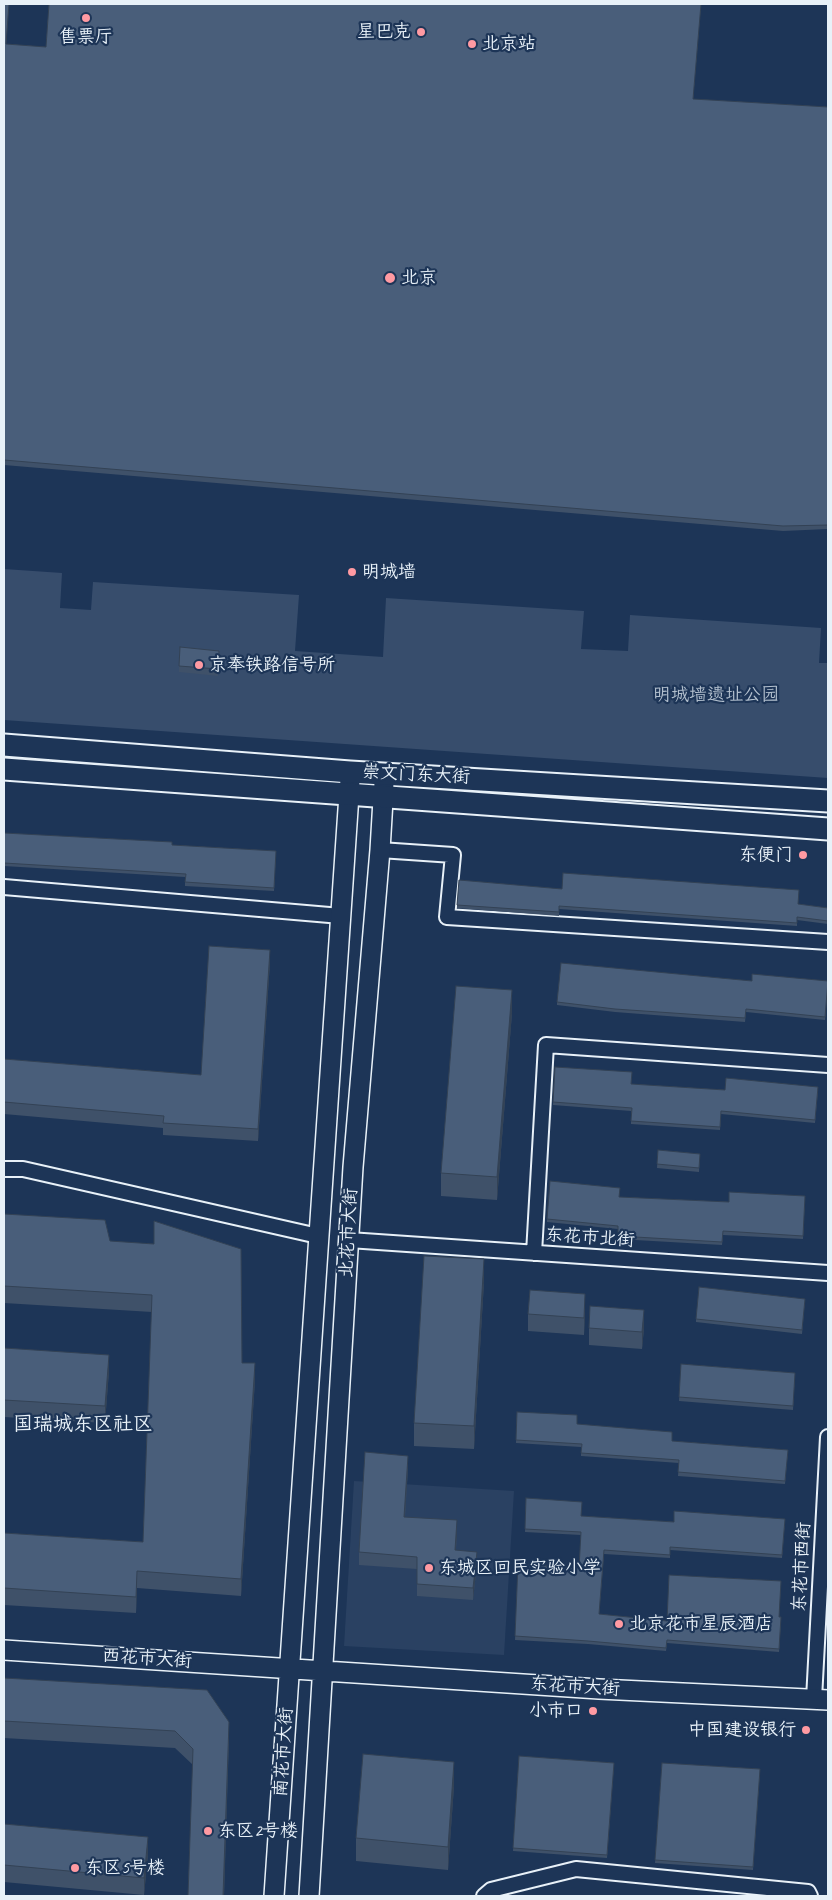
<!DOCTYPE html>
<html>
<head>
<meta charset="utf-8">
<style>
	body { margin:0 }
	#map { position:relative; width:832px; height:1900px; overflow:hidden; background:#1d3557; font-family:Caveat,sans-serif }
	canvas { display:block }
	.frame { position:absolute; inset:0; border:5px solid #e8f1f8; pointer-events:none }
</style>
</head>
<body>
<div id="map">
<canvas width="832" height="1900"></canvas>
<div class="frame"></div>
</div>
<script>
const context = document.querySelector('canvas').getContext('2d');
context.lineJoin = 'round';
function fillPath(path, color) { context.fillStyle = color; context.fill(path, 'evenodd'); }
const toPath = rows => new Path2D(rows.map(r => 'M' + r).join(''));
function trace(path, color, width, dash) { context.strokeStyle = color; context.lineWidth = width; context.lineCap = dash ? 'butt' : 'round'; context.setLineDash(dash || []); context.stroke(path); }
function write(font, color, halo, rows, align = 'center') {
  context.font = font + ' Caveat,"LXGW WenKai TC",sans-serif'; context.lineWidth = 4.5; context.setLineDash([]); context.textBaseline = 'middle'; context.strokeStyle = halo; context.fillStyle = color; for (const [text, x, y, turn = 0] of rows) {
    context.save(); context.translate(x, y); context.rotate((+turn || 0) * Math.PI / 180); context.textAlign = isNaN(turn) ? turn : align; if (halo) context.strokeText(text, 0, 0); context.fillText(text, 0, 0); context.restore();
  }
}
fillPath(toPath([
	[354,1481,514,1491,504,1655,344,1646]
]), '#2a4162');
fillPath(toPath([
	[4,569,62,573,60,608,91,610,93,582,299,595,295,651,383,657,386,598,584,611,581,649,628,651,630,615,821,628,819,663,828,663,828,778,4,720]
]), '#374d6c');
const street = toPath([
	[380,850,453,855,447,917,828,942],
	[4,887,341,916],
	[4,1169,23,1169,318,1236],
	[349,1240,828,1273],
	[534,1253,546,1045,828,1065],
	[814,1699,828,1437],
	[484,1896,491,1890,576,1869,808,1892,810,1896]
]);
const secondary = toPath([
	[4,1650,599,1689,828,1700],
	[274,1896,350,780],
	[309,1896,353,1167,380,850,384,783]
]);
const primary = toPath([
	[4,745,350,772,828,801],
	[4,769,828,829]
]);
trace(street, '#e8f1f8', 18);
trace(secondary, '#e8f1f8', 22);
trace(primary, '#e8f1f8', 25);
trace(street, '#1d3557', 14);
trace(secondary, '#1d3557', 19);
trace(primary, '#1d3557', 21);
fillPath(toPath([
	[4,4,6,44,46,47,49,4,701,4,693,99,828,107,828,529,783,531,4,465],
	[219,657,218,676,179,672,179,666],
	[4,833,172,845,276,851,274,891,185,886,185,877,4,866],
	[562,889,798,904,828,908,828,924,797,920,797,926,559,909,559,916,457,908,457,905],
	[270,962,258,1141,163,1135,163,1128,4,1114,4,1059,201,1075],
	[752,981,828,985,825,1020,746,1012,745,1022,615,1012,557,1005,557,1002],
	[512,1013,497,1200,441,1196,441,1173],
	[555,1067,632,1084,725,1090,818,1090,815,1123,721,1114,720,1130,631,1124,631,1111,553,1105],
	[658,1150,700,1154,699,1172,657,1168],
	[805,1196,803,1239,723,1235,722,1245,618,1239,618,1229,547,1222,547,1219,619,1197,729,1202],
	[4,1214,110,1241,242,1363,255,1380,241,1596,137,1588,136,1613,4,1605,4,1533,143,1542,152,1312,4,1303],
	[484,1282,474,1449,414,1446,414,1423],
	[805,1299,802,1334,696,1322,696,1319],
	[585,1312,584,1335,528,1331,528,1314],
	[589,1328,644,1328,642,1349,589,1345],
	[4,1348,109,1371,105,1423,4,1417],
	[681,1364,795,1373,793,1410,679,1401],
	[517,1412,577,1424,672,1441,788,1450,785,1484,678,1476,679,1463,581,1456,581,1447,516,1443],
	[408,1468,405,1517,457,1533,456,1550,477,1564,473,1600,417,1596,417,1569,359,1565,359,1552],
	[526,1498,581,1516,674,1522,785,1519,782,1558,670,1550,670,1558,604,1554,599,1614,667,1621,779,1617,781,1620,779,1652,667,1643,666,1651,588,1644,515,1640,518,1564,579,1568,581,1535,525,1532],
	[4,1678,229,1739,224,1896,188,1896,193,1765,175,1748,4,1738],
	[519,1756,614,1763,607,1858,513,1851],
	[662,1763,760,1769,753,1870,655,1863],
	[454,1786,448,1870,356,1861,356,1838],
	[4,1832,148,1854,144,1895,4,1882]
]), '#3f5169');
fillPath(toPath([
	[270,950,270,962,258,1141,258,1129],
	[512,990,512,1013,497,1200,497,1177],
	[484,1259,484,1282,474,1449,474,1426],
	[585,1294,585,1312,584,1335,584,1318],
	[644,1310,644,1328,642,1349,642,1332],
	[109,1355,109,1371,105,1423,105,1406],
	[255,1363,255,1380,241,1596,241,1579],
	[408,1456,408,1468,404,1529,404,1517],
	[457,1520,457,1533,455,1562,455,1550],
	[477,1552,477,1564,473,1600,473,1588],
	[137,1571,137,1588,136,1613,136,1597],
	[229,1722,224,1896,223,1896],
	[454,1762,454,1786,448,1870,448,1847],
	[148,1837,148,1854,144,1895,144,1878]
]), '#334255');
const building = toPath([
	[4,4,9,4,6,44,46,47,49,4,701,4,693,99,828,107,828,525,783,526,4,460,4,4],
	[180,647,219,651,218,669,179,666,180,647],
	[4,833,172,842,172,845,276,851,274,888,185,882,186,874,4,863,4,833],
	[563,873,799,890,798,904,828,908,828,921,797,917,797,923,559,906,559,912,457,905,459,880,562,889,563,873],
	[209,946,270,950,258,1129,163,1123,164,1116,4,1102,4,1059,201,1075,209,946],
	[561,963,752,981,752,974,828,981,825,1017,746,1009,745,1018,615,1009,557,1002,561,963],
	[456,986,512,990,497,1177,441,1173,456,986],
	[555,1067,632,1072,631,1084,725,1090,726,1078,818,1087,815,1120,721,1111,720,1127,631,1121,632,1108,553,1102,555,1067],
	[658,1150,700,1154,699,1168,657,1164,658,1150],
	[550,1181,620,1188,619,1197,729,1202,729,1192,805,1196,803,1236,723,1231,722,1242,618,1236,618,1226,547,1219,550,1181],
	[4,1214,105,1220,110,1241,154,1244,154,1221,241,1249,242,1363,255,1363,241,1579,137,1571,136,1597,4,1588,4,1533,143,1542,152,1295,4,1286,4,1214],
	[424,1256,484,1259,474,1426,414,1423,424,1256],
	[699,1287,805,1299,802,1330,696,1319,699,1287],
	[530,1290,585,1294,584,1318,528,1314,530,1290],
	[590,1306,644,1310,642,1332,589,1328,590,1306],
	[4,1348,109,1355,105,1406,4,1400,4,1348],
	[681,1364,795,1373,793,1406,679,1397,681,1364],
	[517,1412,577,1415,577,1424,672,1432,672,1441,788,1450,785,1481,678,1472,679,1460,581,1453,582,1444,516,1440,517,1412],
	[365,1452,408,1456,404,1517,457,1520,455,1550,477,1552,473,1588,417,1584,417,1557,359,1552,365,1452],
	[526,1498,582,1502,581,1516,674,1522,674,1511,785,1519,782,1555,670,1547,670,1555,604,1550,599,1614,667,1621,669,1575,781,1581,779,1617,781,1617,779,1649,667,1640,666,1648,588,1641,515,1636,518,1564,579,1568,581,1532,525,1529,526,1498],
	[4,1678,207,1690,229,1722,223,1896,188,1896,193,1749,175,1731,4,1721,4,1678],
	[363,1754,454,1762,448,1847,356,1838,363,1754],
	[519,1756,614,1763,607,1855,513,1848,519,1756],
	[662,1763,760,1769,753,1867,655,1860,662,1763],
	[4,1824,148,1837,144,1878,4,1865,4,1824]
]);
fillPath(building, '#495e7a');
trace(building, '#334255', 1);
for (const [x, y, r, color] of [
	[86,18,5,"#ff9aa2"],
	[421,32,5,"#ff9aa2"],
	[472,44,5,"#ff9aa2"],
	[390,278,6,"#ff9aa2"],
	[352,572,5,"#ff9aa2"],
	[199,665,5,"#ff9aa2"],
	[803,855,5,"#ff9aa2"],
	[429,1568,5,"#ff9aa2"],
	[619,1624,5,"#ff9aa2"],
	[593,1711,5,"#ff9aa2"],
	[806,1730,5,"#ff9aa2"],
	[208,1831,5,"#ff9aa2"],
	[75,1868,5,"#ff9aa2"]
]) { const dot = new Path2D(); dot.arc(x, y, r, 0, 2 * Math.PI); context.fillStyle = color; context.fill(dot); trace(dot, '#1d3557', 2); }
write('18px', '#e8f1f8', '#1d3557', [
	["星巴克",411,32,"right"],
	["售票厅",86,37,"center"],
	["北京站",482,44],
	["北京",401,278],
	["明城墙",362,572],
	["京奉铁路信号所",209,665],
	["东便门",793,855,"right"],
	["东城区回民实验小学",439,1568],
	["北京花市星辰酒店",629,1624],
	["小市口",583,1711,"right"],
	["中国建设银行",796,1730,"right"],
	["东区2号楼",218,1831],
	["东区5号楼",85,1868]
], 'left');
write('18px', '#b3c0ce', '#1d3557', [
	["明城墙遗址公园",716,695]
]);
write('18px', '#e8f1f8', '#1d3557', [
	["崇文门东大街",416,775,3],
	["北花市大街",349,1233,-87],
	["东花市北街",590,1238,4],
	["东花市西街",802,1567,-87],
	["西花市大街",147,1659,4],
	["东花市大街",575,1687,4],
	["南花市大街",284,1752,-86]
]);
write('20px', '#e8f1f8', '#1d3557', [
	["国瑞城东区社区",83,1425]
]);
</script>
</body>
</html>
